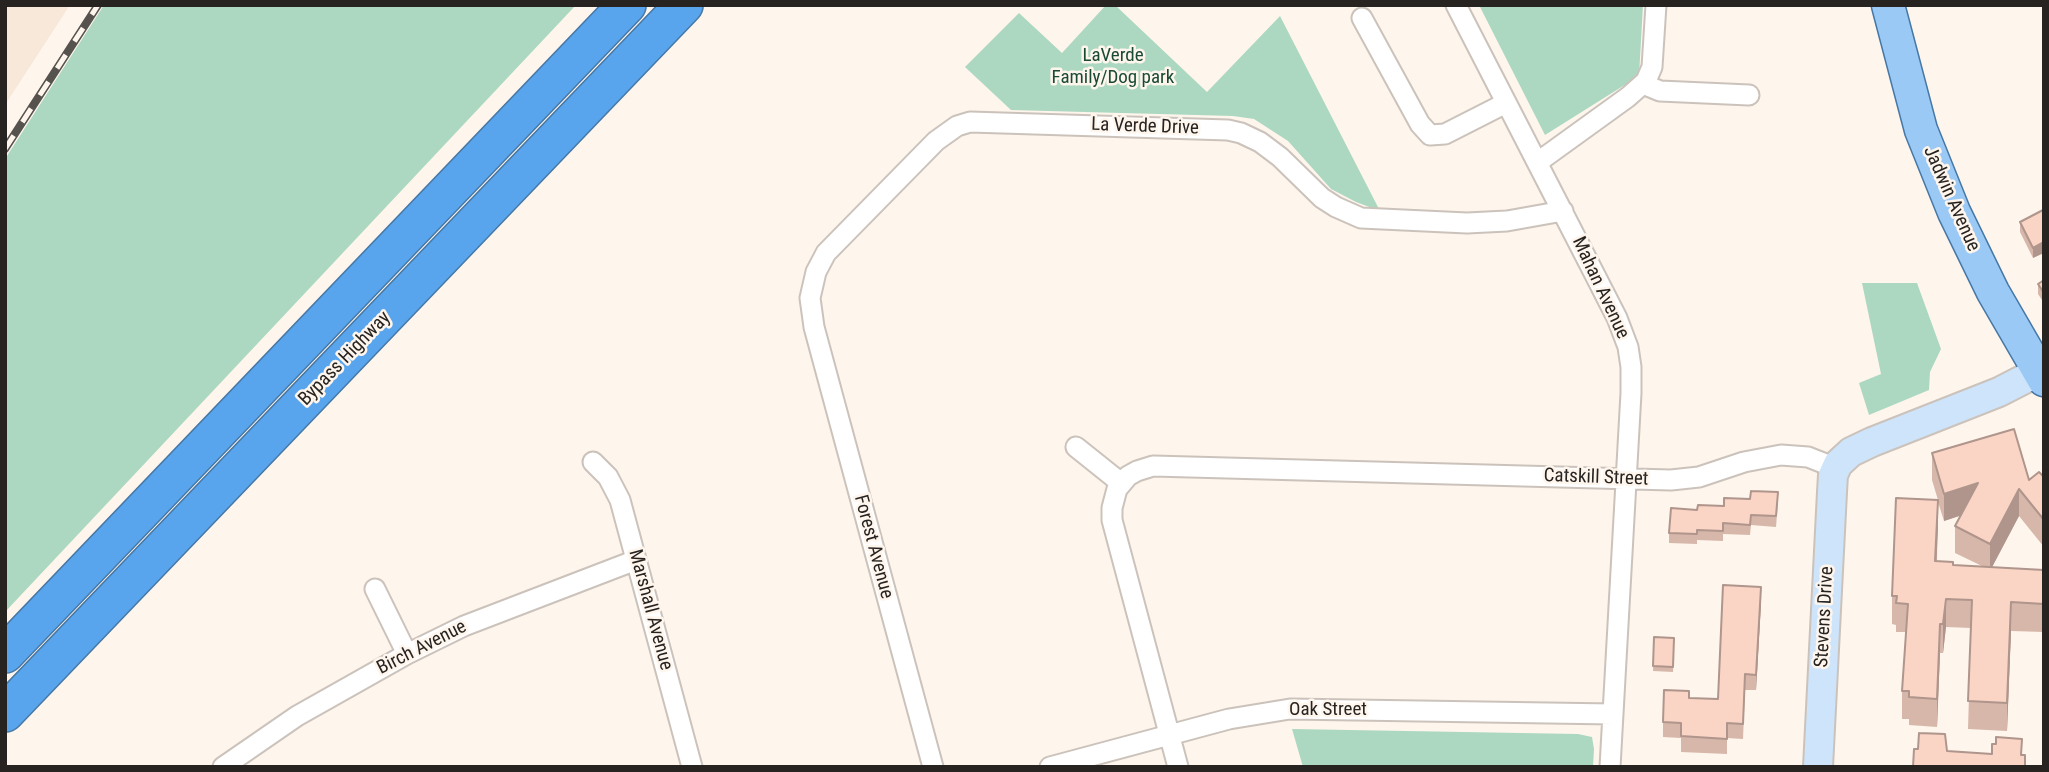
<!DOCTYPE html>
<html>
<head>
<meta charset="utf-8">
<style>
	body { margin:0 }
	#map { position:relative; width:2049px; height:772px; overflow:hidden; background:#fef5ed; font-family:"Roboto Condensed",sans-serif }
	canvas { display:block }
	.frame { position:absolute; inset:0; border:7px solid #262320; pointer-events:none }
</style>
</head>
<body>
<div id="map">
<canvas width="2049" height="772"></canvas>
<div class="frame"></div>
</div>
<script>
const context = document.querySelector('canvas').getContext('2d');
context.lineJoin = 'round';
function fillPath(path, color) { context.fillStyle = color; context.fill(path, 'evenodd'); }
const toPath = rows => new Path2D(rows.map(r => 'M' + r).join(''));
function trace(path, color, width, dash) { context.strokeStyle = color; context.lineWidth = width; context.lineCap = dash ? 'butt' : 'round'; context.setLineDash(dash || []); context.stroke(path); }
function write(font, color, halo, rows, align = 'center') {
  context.font = font + ' "Roboto Condensed",sans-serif'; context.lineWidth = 5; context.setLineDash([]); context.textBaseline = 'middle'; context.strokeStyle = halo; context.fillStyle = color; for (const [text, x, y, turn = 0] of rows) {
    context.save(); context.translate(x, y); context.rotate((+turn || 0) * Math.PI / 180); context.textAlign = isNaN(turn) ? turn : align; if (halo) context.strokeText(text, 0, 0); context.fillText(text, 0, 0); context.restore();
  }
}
fillPath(toPath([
	[5,5,70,5,5,105]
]), '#f7e8da');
fillPath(toPath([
	[104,5,576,5,5,612,5,159],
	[1106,5,1115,5,1207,92,1280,16,1380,211,1356,202,1331,189,1288,141,1254,119,1233,116,1011,110,965,67,1019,13,1062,53],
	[1479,5,1643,5,1639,76,1545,135],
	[1862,283,1917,283,1941,349,1930,372,1929,390,1869,415,1859,383,1881,374],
	[1292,729,1578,734,1592,737,1594,749,1593,767,1303,767]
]), '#acd8c1');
const street = toPath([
	[1456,5,1595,275,1617,318,1628,347,1631,367,1631,393,1610,767],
	[1362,18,1420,124,1430,135,1445,134,1506,103],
	[1643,84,1660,91,1749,95],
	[1538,162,1628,97,1646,81,1652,67,1656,5],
	[1076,447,1121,483],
	[593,462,608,477,620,500,692,767],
	[375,589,407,654],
	[223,767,297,716,407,654,464,626,636,560],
	[933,767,814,327,810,298,816,272,826,253,936,141,957,126,970,122,1228,130,1241,133,1260,142,1280,157,1322,198,1336,207,1361,218,1467,223,1507,221,1563,211],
	[1050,767,1229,719,1290,709,1613,714],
	[1178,767,1112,520,1112,508,1117,489,1128,476,1137,471,1153,466,1671,480,1699,477,1744,462,1781,455,1808,457,1836,468]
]);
const secondary = toPath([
	[1818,767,1832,492,1833,475,1838,464,1851,452,1872,442,1999,392,2038,372]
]);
const primary = toPath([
	[1888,5,1921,130,1954,212,1993,292,2044,380]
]);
const highway = toPath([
	[5,654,627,5],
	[5,713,684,5]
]);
trace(street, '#cbc3bb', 23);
trace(secondary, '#cbc3bb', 32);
trace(primary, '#4678a6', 35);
trace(highway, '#4678a6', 40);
trace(street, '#fff', 19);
trace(secondary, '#cde4fa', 28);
trace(primary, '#9bc9f5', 32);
trace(highway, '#58a5ee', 37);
const rail = toPath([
	[5,149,98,5]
]);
trace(rail, '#56524e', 8);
trace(rail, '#fef5ed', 5, [16]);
fillPath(toPath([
	[2043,210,2033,258,2020,232,2020,222],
	[2044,280,2044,303,2038,294,2038,284],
	[1932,453,2029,480,2044,477,2044,547,2019,516,1992,567,2044,570,2044,632,2011,631,2007,731,1968,729,1971,628,1946,627,1943,653,1940,653,1937,727,1909,725,1909,719,1902,719,1902,691,1906,632,1896,632,1896,625,1892,624,1892,596,1938,500,1932,480],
	[1938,502,1944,521,1961,515,1955,526,1955,553,1982,566,1953,565,1937,561],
	[1778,502,1776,527,1751,525,1750,535,1723,534,1723,541,1697,540,1697,544,1669,543,1669,533,1697,510,1724,506],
	[1761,602,1756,690,1745,690,1743,739,1727,738,1727,754,1681,752,1681,738,1663,737,1663,722,1689,698,1718,699],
	[1654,637,1674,638,1673,672,1653,671]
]), '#d7b7aa');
fillPath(toPath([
	[2044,242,2044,253,2033,258,2033,248],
	[1978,483,1978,510,1944,521,1944,494],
	[2019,489,2019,516,1990,571,1990,544],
	[1938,500,1938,528,1935,590,1935,561],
	[1761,587,1761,602,1756,690,1756,675],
	[1946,599,1946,627,1943,653,1943,624],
	[2011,602,2011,631,2007,731,2007,703],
	[1940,624,1940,653,1937,727,1937,699]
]), '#af958b');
const building = toPath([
	[2043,210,2044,212,2044,242,2033,248,2020,222,2043,210],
	[2044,280,2044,293,2038,284,2044,280],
	[2014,429,2029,480,2039,472,2044,477,2044,520,2019,489,1990,544,1955,526,1978,483,1944,494,1932,453,2014,429],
	[1751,491,1778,492,1776,516,1751,515,1750,525,1723,523,1723,531,1697,530,1697,534,1669,533,1671,508,1697,510,1698,505,1724,506,1724,498,1750,499,1751,491],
	[1896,498,1938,500,1935,561,1953,562,1953,565,2044,570,2044,604,2011,602,2007,703,1968,701,1972,600,1946,599,1943,624,1940,624,1937,699,1909,697,1909,691,1902,691,1908,604,1896,603,1897,596,1892,596,1896,498],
	[1723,585,1761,587,1756,675,1745,674,1743,724,1727,723,1727,739,1681,736,1681,723,1663,722,1664,690,1689,691,1689,698,1718,699,1723,585],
	[1654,637,1674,638,1673,667,1653,666,1654,637],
	[1919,733,1945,734,1947,751,1992,754,1992,744,1996,744,1996,737,2022,739,2021,755,2025,755,2025,767,1913,767,1914,749,1918,749,1919,733]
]);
fillPath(building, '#fad5c6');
trace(building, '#af958b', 2);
write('19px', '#194a35', '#fef5ed', [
	["LaVerde",1113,56],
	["Family/Dog park",1113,78]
]);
write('19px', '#262320', '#fef5ed', [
	["La Verde Drive",1145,127,2],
	["Jadwin Avenue",1951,199,66],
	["Mahan Avenue",1600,288,65],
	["Bypass Highway",345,359,-46],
	["Catskill Street",1596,478,2],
	["Forest Avenue",873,547,75],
	["Marshall Avenue",650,610,75],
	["Stevens Drive",1825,617,-87],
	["Birch Avenue",422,648,-27],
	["Oak Street",1328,710]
]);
</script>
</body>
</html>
